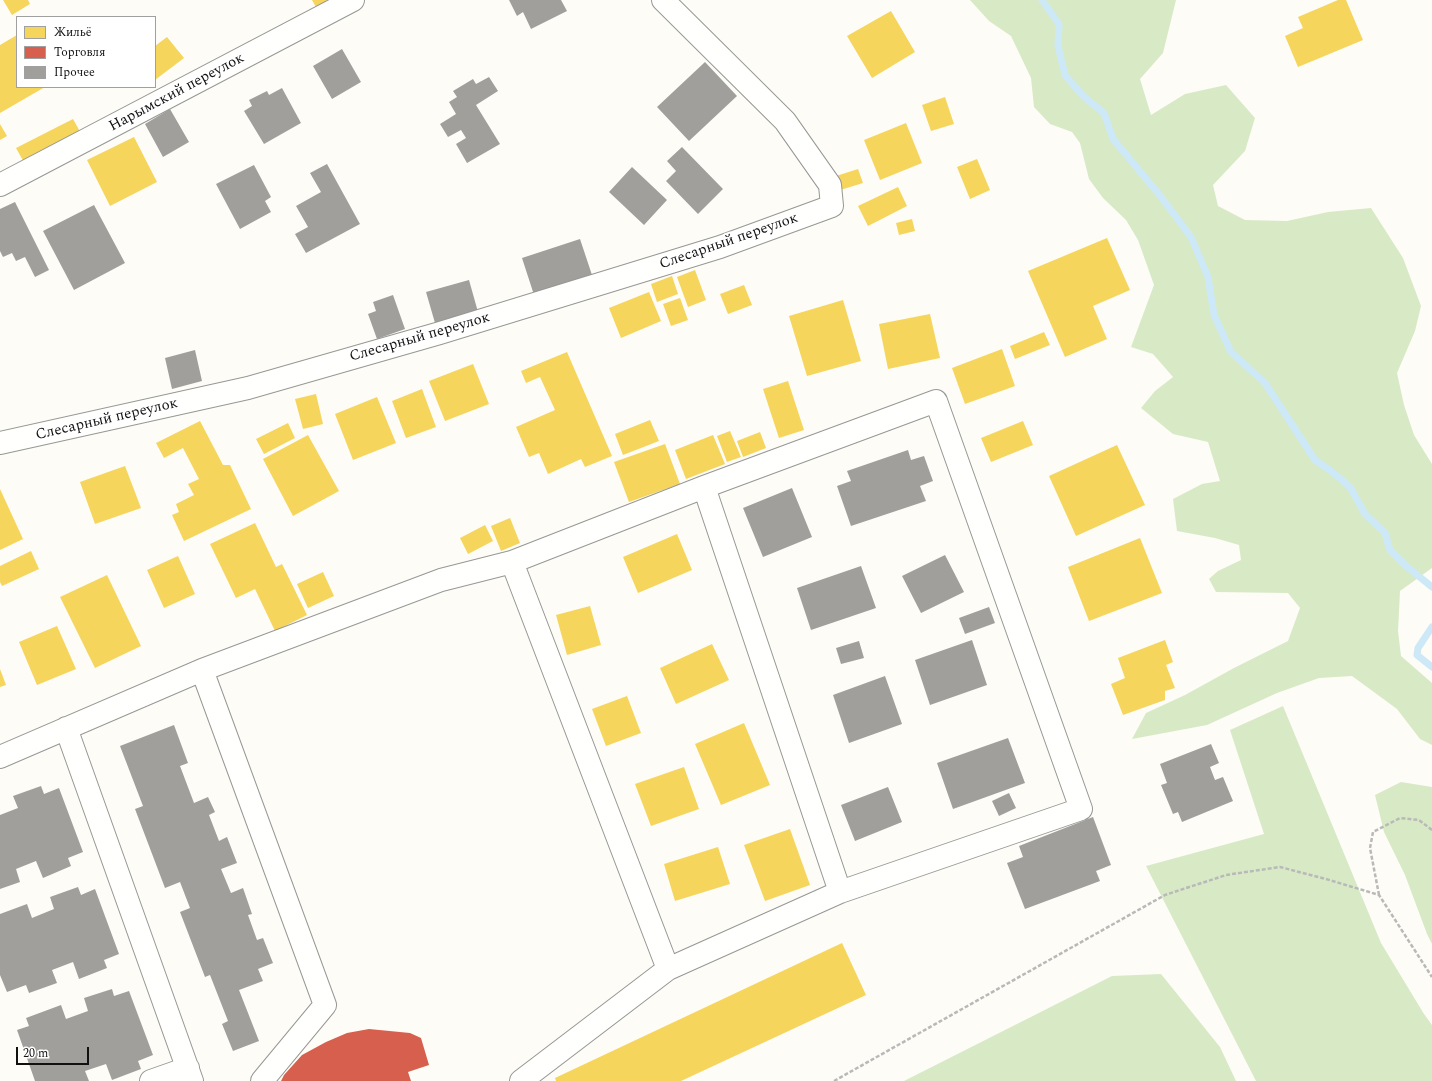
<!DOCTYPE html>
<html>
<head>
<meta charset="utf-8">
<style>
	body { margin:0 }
	#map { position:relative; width:1432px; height:1081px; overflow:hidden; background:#fdfcf7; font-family:Spectral,serif }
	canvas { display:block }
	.legend { position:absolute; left:16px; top:16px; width:140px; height:72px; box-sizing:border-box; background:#fff; border:1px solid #a0a0a0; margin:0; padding:5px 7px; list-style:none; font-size:12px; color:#111 }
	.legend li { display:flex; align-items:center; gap:8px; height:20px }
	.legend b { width:20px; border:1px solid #a0a0a0 }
	.scale { position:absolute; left:16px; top:1047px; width:73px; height:18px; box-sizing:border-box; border:2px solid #111; border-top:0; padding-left:5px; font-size:12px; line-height:14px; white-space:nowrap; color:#111; -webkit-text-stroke:3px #fff; paint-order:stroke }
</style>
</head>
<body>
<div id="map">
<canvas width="1432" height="1081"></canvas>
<ul class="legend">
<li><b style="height:11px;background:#f6d55c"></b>Жильё</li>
<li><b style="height:11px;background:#d6604d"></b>Торговля</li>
<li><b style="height:11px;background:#a19f9c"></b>Прочее</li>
</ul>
<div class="scale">20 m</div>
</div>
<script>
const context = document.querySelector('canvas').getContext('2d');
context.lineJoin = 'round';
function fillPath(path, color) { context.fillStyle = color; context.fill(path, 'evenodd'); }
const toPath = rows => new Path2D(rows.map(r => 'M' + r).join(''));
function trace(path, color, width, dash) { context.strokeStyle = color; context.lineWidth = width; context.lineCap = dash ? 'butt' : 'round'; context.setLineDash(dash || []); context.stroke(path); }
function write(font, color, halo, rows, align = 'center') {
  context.font = font + ' Spectral,serif'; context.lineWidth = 4; context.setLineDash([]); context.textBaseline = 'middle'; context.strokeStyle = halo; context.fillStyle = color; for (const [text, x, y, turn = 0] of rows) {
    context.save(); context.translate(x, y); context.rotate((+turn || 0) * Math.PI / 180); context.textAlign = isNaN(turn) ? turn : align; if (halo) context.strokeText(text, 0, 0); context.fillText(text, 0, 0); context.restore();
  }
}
fillPath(toPath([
	[970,0,1176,0,1163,53,1140,79,1151,115,1185,94,1226,85,1255,118,1245,151,1213,185,1218,206,1245,220,1287,221,1328,212,1371,208,1403,258,1421,306,1415,331,1397,373,1404,405,1414,435,1432,464,1432,568,1400,591,1398,631,1401,656,1432,683,1432,745,1420,739,1397,709,1352,676,1319,678,1277,693,1207,725,1132,739,1146,713,1185,695,1234,668,1288,641,1300,608,1288,593,1216,592,1209,579,1218,571,1241,560,1239,545,1215,538,1177,531,1173,499,1202,484,1220,481,1208,442,1173,434,1141,408,1155,391,1173,377,1153,354,1131,347,1154,285,1138,240,1126,220,1103,198,1089,179,1080,143,1072,132,1050,124,1034,107,1031,78,1011,36,989,21],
	[1283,706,1381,943,1424,1014,1432,1025,1432,1081,1256,1081,1146,866,1264,834,1230,730],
	[1401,782,1432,787,1432,944,1427,934,1405,875,1384,832,1375,795],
	[1161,974,1220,1047,1236,1081,904,1081,1112,976]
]), '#d8eac5');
fillPath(toPath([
	[3,0,28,0,30,4,12,15],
	[312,0,328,0,316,7],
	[1338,0,1346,0,1363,40,1298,67,1285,36,1303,28,1298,17],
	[891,11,915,52,872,78,847,36],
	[17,35,17,87,45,87,0,113,0,45],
	[167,37,184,58,155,80,155,46],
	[945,97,954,124,931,131,922,105],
	[73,119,83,137,26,166,16,148],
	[906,123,922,163,880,180,864,140],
	[0,124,7,136,0,140],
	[134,137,157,182,110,206,87,160],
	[977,159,990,190,970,199,957,167],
	[858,169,863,183,837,191,833,177],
	[898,187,907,206,868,226,858,206],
	[912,219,915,231,899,235,896,223],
	[1107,238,1130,290,1093,306,1107,339,1065,357,1028,271],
	[695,270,706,300,688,307,677,277],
	[672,276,678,294,657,302,651,284],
	[744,285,752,305,728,314,720,294],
	[649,292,661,321,621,338,609,308],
	[680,298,688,320,671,326,663,304],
	[843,300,861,361,807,376,789,316],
	[930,314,940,358,888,369,879,324],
	[1044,332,1050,345,1015,359,1010,346],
	[1002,349,1015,386,965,404,952,368],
	[567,352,612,456,585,467,581,459,548,474,539,453,529,457,516,427,555,410,540,377,526,383,521,371],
	[473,364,489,404,445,421,429,381],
	[788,381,804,430,779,438,763,389],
	[422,389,436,427,406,438,392,401],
	[316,394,323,424,303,429,295,399],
	[377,397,396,443,353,460,335,414],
	[650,420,659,441,623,455,615,434],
	[200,421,223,465,230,465,251,509,184,541,172,515,179,512,176,504,194,495,188,484,199,479,183,448,164,458,156,443],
	[1023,421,1033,445,991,462,981,438],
	[288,423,295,438,264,454,256,439],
	[730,431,741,457,727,462,717,436],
	[760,432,766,448,743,457,737,441],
	[308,435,339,491,293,516,263,459],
	[713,435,725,464,686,479,675,450],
	[665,444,680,484,629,502,614,462],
	[1117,445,1145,505,1076,536,1049,476],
	[125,466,141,508,95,524,80,482],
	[0,489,23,539,0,550],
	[510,518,520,543,501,551,491,526],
	[255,523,276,567,282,564,307,615,275,631,255,589,236,598,210,544],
	[485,525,493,541,468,554,460,538],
	[677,534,692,570,638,593,623,557],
	[1140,538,1162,593,1089,621,1068,567],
	[31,551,39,569,2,586,0,582,0,566],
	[178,556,195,594,164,608,147,570],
	[323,572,334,596,308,608,297,584],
	[107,575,141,646,95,668,60,597],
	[590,606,601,645,567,655,556,615],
	[57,626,76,669,37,685,19,642],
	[1165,640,1173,662,1166,665,1175,688,1165,691,1165,700,1123,715,1111,684,1125,678,1118,658],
	[712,644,729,680,676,704,660,668],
	[0,669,6,685,0,687],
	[627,696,641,733,606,746,592,709],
	[744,723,770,785,721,805,695,744],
	[684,767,699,809,651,826,635,784],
	[790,829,810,885,765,901,744,845],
	[718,847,730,884,675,901,664,864],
	[842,943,866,995,681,1081,556,1081,555,1078]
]), '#f6d55c');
fillPath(toPath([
	[369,1029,410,1033,421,1038,429,1065,408,1072,411,1081,281,1081,284,1075,302,1055,326,1042,347,1033]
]), '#d6604d');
trace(toPath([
	[1042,0,1059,24,1058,46,1065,75,1083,96,1104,113,1113,139,1158,193,1191,237,1208,277,1214,315,1231,352,1265,383,1315,460,1331,471,1350,487,1365,514,1385,533,1390,550,1405,565,1432,587],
	[1432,627,1418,648,1417,655,1432,667]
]), '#cde8f7', 7);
fillPath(toPath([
	[509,0,561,0,567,11,531,29,523,12,517,16],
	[342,49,361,82,332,99,313,66],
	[705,62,737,96,689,141,657,107],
	[489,77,498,91,476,105,500,144,467,163,456,144,466,138,461,130,448,137,440,124,456,114,449,102,457,97,453,91,473,79,476,84],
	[282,88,301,123,264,144,244,111,252,106,249,100,267,91,269,95],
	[170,109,189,142,163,157,145,124],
	[682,147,723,189,698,214,666,181,676,171,667,161],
	[327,164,360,224,306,253,295,234,308,227,296,206,321,192,310,173],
	[254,165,271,197,265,201,271,212,240,229,216,184],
	[632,167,667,200,644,225,609,192],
	[15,202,49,270,35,277,25,257,16,261,12,253,3,257,0,251,0,209],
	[94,205,125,263,74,290,43,231],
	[580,239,593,278,535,298,522,258],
	[469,280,478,312,435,323,426,292],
	[393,295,405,329,377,339,368,314,376,311,373,302],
	[195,350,202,381,172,389,165,358],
	[908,450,911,460,924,456,933,481,920,486,926,501,851,526,837,486,851,481,847,471],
	[792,488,812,537,763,557,743,508],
	[945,555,964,592,921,613,902,576],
	[861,566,876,608,811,630,797,588],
	[989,607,995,623,965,634,959,618],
	[972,640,987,685,930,705,915,660],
	[859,641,864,658,841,664,836,648],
	[885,676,902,724,849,743,833,695],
	[174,725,188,763,180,766,194,803,208,797,215,812,209,815,219,841,227,837,237,863,221,869,231,893,243,888,252,914,248,915,257,940,263,938,273,963,258,969,263,981,239,990,259,1041,233,1051,222,1024,228,1021,210,975,205,977,180,912,190,908,180,882,165,888,135,809,143,806,120,746],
	[1008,738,1025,783,953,809,937,763],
	[1211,744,1219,763,1210,767,1215,780,1223,777,1233,801,1182,822,1178,812,1173,814,1161,785,1167,783,1160,764],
	[41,786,44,794,59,788,83,852,68,858,71,866,43,878,36,861,16,869,20,882,0,889,0,815,18,808,13,796],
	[888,787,902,822,855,841,841,805],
	[1009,793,1016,808,999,816,992,801],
	[1093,817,1111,865,1096,871,1100,881,1025,909,1007,863,1023,857,1019,846],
	[78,887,81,895,95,889,119,954,104,960,107,968,79,979,73,962,52,970,57,983,29,993,26,985,7,992,0,975,0,914,27,904,32,918,54,909,50,897],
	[112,989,114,996,129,991,153,1055,138,1061,141,1069,112,1080,106,1064,85,1071,89,1081,35,1081,17,1030,29,1026,26,1018,61,1005,66,1019,88,1011,84,998]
]), '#a19f9c');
const minor = toPath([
	[0,185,353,0],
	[0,443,248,388,440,333,720,247,832,206,830,185,785,121,663,0],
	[704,487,840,892],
	[512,562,668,969],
	[202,670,325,1005,262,1081],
	[66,728,192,1081],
	[0,757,202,670,441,580,512,562,704,487,936,401,1081,809,840,892,668,969,521,1081],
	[151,1081,188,1068]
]);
trace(minor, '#979795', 24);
trace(toPath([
	[1379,895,1370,848,1373,832,1400,818,1419,820,1432,830],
	[834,1081,1165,895,1226,875,1280,867,1326,879,1379,895,1432,977]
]), '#b9b9b8', 2.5, [4, 2]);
trace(minor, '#fffffe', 22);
write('15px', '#111', '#fff', [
	["Нарымский переулок",177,93,-28],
	["Слесарный переулок",729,242,-19],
	["Слесарный переулок",420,338,-16],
	["Слесарный переулок",107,420,-13]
]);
</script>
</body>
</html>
